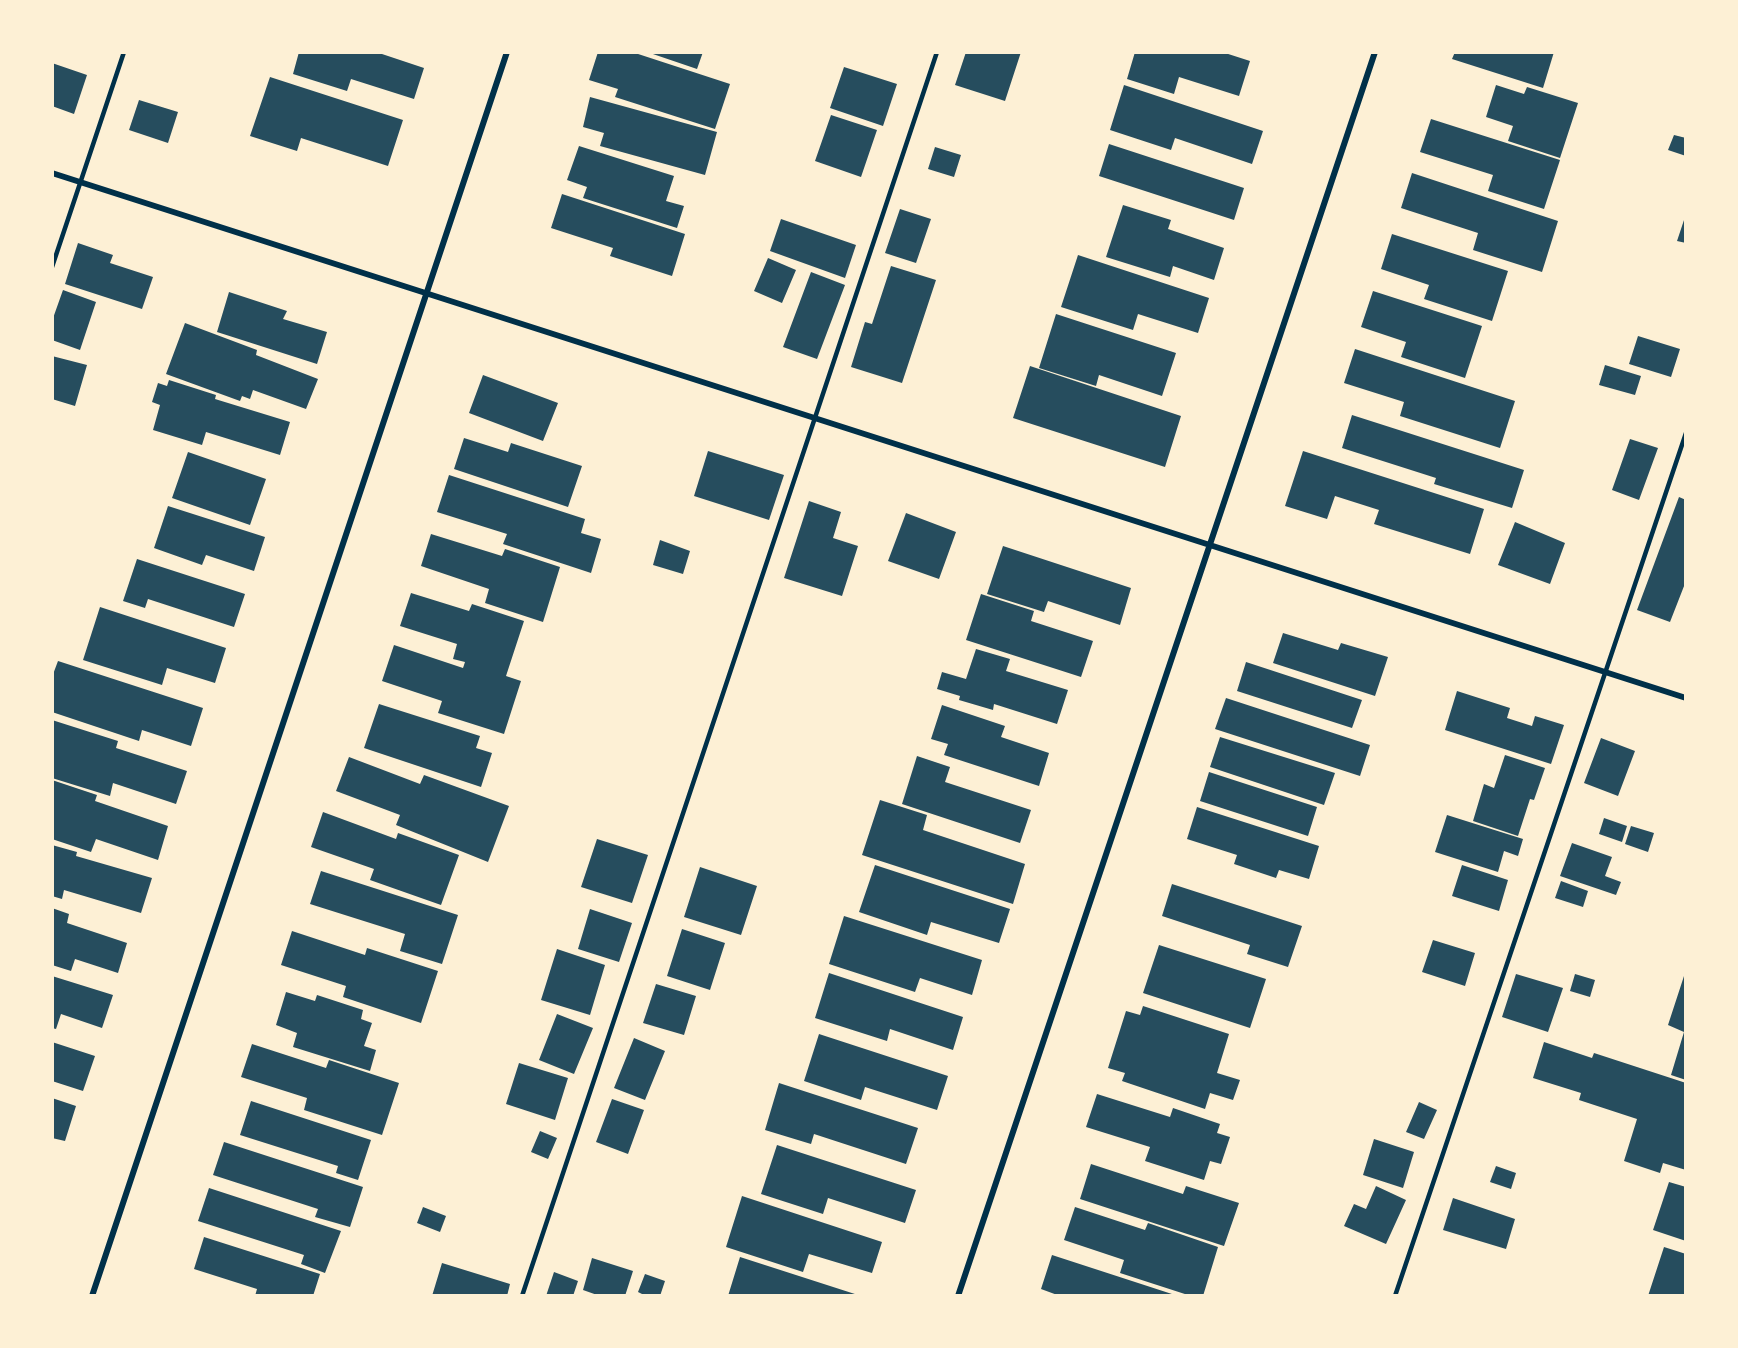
<!DOCTYPE html>
<html>
<head>
<meta charset="utf-8">
<style>
	body { margin:0 }
	#map { position:relative; width:1738px; height:1348px; overflow:hidden; background:#fdf0d5; font-family:Bitter,serif }
	canvas { display:block }
	.frame { position:absolute; inset:0; border:54px solid #fdf0d5; pointer-events:none }
</style>
</head>
<body>
<div id="map">
<canvas width="1738" height="1348"></canvas>
<div class="frame"></div>
</div>
<script>
const context = document.querySelector('canvas').getContext('2d');
context.lineJoin = 'round';
function fillPath(path, color) { context.fillStyle = color; context.fill(path, 'evenodd'); }
const toPath = rows => new Path2D(rows.map(r => 'M' + r).join(''));
function trace(path, color, width, dash) { context.strokeStyle = color; context.lineWidth = width; context.lineCap = dash ? 'butt' : 'round'; context.setLineDash(dash || []); context.stroke(path); }
fillPath(toPath([
	[299,52,376,52,424,68,414,99,351,79,347,91,293,74],
	[598,52,632,52,730,84,715,129,615,97,618,89,589,80],
	[647,52,703,52,697,69],
	[966,52,1021,52,1005,101,955,85],
	[1135,52,1222,52,1250,61,1239,96,1179,77,1174,94,1127,79],
	[1455,52,1554,52,1543,88,1452,59],
	[52,63,87,75,74,114,52,106],
	[844,67,897,84,883,126,830,108],
	[270,77,403,120,388,166,301,138,297,151,250,136],
	[1124,85,1263,131,1252,164,1175,138,1171,150,1110,130],
	[1496,85,1524,94,1527,87,1578,103,1560,158,1508,141,1513,126,1486,117],
	[590,97,717,132,705,175,600,146,604,133,583,127],
	[139,100,178,112,168,143,129,130],
	[831,115,877,130,861,177,815,161],
	[1431,119,1560,160,1544,209,1488,191,1493,175,1420,152],
	[1674,135,1686,138,1686,156,1668,150],
	[1109,144,1244,188,1234,220,1099,176],
	[579,146,674,176,666,201,684,206,677,228,583,198,587,187,567,180],
	[935,147,961,155,954,177,928,169],
	[1412,173,1558,221,1542,272,1473,250,1478,233,1401,208],
	[562,194,685,234,672,276,610,256,613,248,551,228],
	[1123,205,1171,220,1168,229,1224,248,1214,280,1173,266,1170,277,1106,257],
	[900,209,931,219,916,263,885,253],
	[1685,217,1686,217,1686,243,1677,241],
	[781,219,856,245,845,278,770,251],
	[1392,234,1508,271,1492,321,1424,299,1429,285,1381,269],
	[78,243,113,255,110,263,153,277,142,309,65,284],
	[1078,255,1209,298,1198,333,1138,314,1133,330,1061,307],
	[768,258,796,270,782,303,754,291],
	[891,266,936,280,902,383,851,367,865,322,872,324],
	[811,272,845,285,817,359,783,347],
	[63,290,96,302,80,350,52,340,52,321],
	[1373,291,1482,326,1465,378,1401,357,1406,342,1361,327],
	[229,292,287,311,283,319,327,332,317,364,217,332],
	[1056,314,1176,353,1162,396,1099,375,1096,386,1039,368],
	[185,323,257,350,256,355,318,379,306,409,253,390,250,399,242,396,240,401,166,374],
	[1638,336,1680,349,1671,377,1629,364],
	[1355,349,1515,401,1500,448,1400,416,1404,402,1344,383],
	[52,356,87,365,75,406,52,399],
	[1605,365,1641,376,1635,395,1599,385],
	[1030,366,1181,416,1165,467,1013,418],
	[483,375,558,403,543,441,469,413],
	[169,380,216,395,215,399,290,422,280,455,206,432,202,445,153,430,160,405,152,402,158,383,167,386],
	[1352,415,1524,470,1512,508,1434,484,1436,478,1342,448],
	[464,438,508,452,511,443,582,466,568,507,454,469],
	[1630,439,1658,448,1639,500,1612,490],
	[708,451,784,475,769,520,694,496],
	[1303,451,1484,509,1470,554,1374,524,1379,510,1335,496,1327,519,1285,506],
	[188,452,266,479,250,525,172,498],
	[449,475,585,519,581,533,601,539,591,573,503,544,507,534,437,512],
	[1679,497,1686,500,1686,581,1670,622,1637,610],
	[809,501,841,512,833,538,858,546,842,596,784,578],
	[168,506,265,537,254,571,206,555,202,565,154,548],
	[906,513,956,532,939,579,888,561],
	[1515,522,1565,543,1550,584,1498,565],
	[431,534,502,556,505,549,560,567,543,622,485,603,489,589,421,566],
	[660,540,690,551,683,574,653,565],
	[1003,546,1131,588,1120,625,1048,601,1044,612,987,594],
	[137,559,245,594,234,627,148,599,145,608,123,601],
	[411,593,469,611,472,604,524,621,506,676,521,681,504,734,438,713,442,701,382,681,394,645,463,668,465,662,453,659,457,644,400,626],
	[981,594,1034,611,1031,621,1093,641,1081,677,966,640],
	[100,607,226,648,215,683,167,668,162,685,83,660],
	[1283,633,1338,650,1341,643,1388,657,1375,696,1273,663],
	[976,649,1010,659,1006,671,1068,690,1057,724,994,704,993,710,959,700,960,696,937,689,942,672,966,679],
	[58,661,203,708,191,746,142,730,139,741,52,712,52,677],
	[1246,662,1362,700,1352,728,1237,691],
	[1457,691,1510,708,1507,718,1532,726,1535,716,1564,725,1551,764,1445,730],
	[1226,698,1370,745,1360,776,1215,729],
	[379,704,480,736,476,748,492,753,481,787,364,748],
	[942,705,1005,726,1001,737,1049,753,1039,786,944,755,948,744,931,739],
	[52,720,118,741,116,748,187,771,176,804,113,783,110,796,52,778],
	[1220,737,1335,773,1324,805,1210,767],
	[1601,738,1635,751,1618,796,1584,783],
	[1505,755,1545,768,1534,800,1530,799,1518,836,1473,821,1484,784,1494,788],
	[917,756,950,767,945,782,1031,810,1020,843,902,804],
	[349,757,420,784,424,775,509,806,488,862,396,825,400,815,336,791],
	[1209,772,1317,807,1308,836,1200,801],
	[52,780,97,795,95,801,168,826,158,860,96,839,91,852,52,839],
	[880,800,927,815,923,830,1025,864,1013,904,862,855],
	[1197,807,1319,846,1309,879,1279,870,1276,878,1234,864,1237,855,1187,839],
	[323,812,396,839,398,833,459,855,441,905,370,880,374,869,311,847],
	[1447,815,1523,839,1518,856,1504,851,1498,872,1435,852],
	[1604,818,1627,826,1622,842,1599,834],
	[1631,826,1654,833,1648,852,1625,844],
	[597,839,648,855,632,903,581,887],
	[1572,843,1612,857,1605,876,1621,882,1616,895,1560,876],
	[52,845,77,852,76,856,152,878,141,913,64,890,62,899,52,896],
	[875,865,1010,909,999,943,931,922,927,935,859,912],
	[1462,865,1508,880,1499,911,1452,896],
	[700,867,757,886,741,935,684,917],
	[321,871,458,915,442,964,400,951,405,934,310,904],
	[1561,881,1588,891,1583,907,1555,898],
	[1172,884,1302,926,1288,967,1247,954,1250,945,1162,916],
	[52,908,69,914,67,923,127,943,118,973,75,959,71,971,52,965],
	[590,909,632,923,619,962,578,949],
	[844,916,982,960,972,995,920,978,915,992,829,964],
	[682,929,725,943,710,990,667,976],
	[292,931,365,955,367,948,438,971,421,1023,343,997,346,986,281,965],
	[1433,940,1475,953,1465,986,1422,972],
	[1159,945,1266,979,1250,1028,1143,993],
	[557,949,605,965,590,1015,541,1000],
	[829,973,963,1017,953,1050,890,1029,887,1041,815,1018],
	[1516,974,1563,988,1548,1032,1502,1017],
	[1575,974,1595,980,1590,997,1570,991],
	[52,976,113,995,102,1028,61,1014,56,1029,52,1028],
	[1684,976,1686,977,1686,1080,1671,1075,1684,1032,1668,1025],
	[656,984,696,996,684,1035,643,1023],
	[286,992,315,1001,317,995,363,1010,361,1019,372,1023,364,1046,376,1050,370,1071,293,1047,297,1033,276,1025],
	[1143,1006,1229,1034,1217,1073,1240,1080,1233,1100,1210,1093,1205,1109,1122,1081,1125,1073,1108,1068,1126,1011,1140,1015],
	[557,1014,593,1028,574,1074,539,1060],
	[819,1034,948,1076,937,1110,865,1087,861,1100,804,1081],
	[634,1038,665,1051,645,1100,614,1088],
	[52,1042,95,1056,83,1091,52,1081],
	[1544,1042,1592,1058,1594,1053,1686,1083,1686,1170,1663,1163,1660,1173,1624,1161,1637,1119,1579,1100,1581,1093,1533,1078],
	[252,1044,326,1068,329,1060,399,1083,382,1135,304,1110,307,1098,241,1077],
	[519,1063,568,1078,555,1120,506,1104],
	[779,1083,918,1128,906,1164,814,1134,811,1144,765,1130],
	[1097,1094,1170,1117,1173,1108,1220,1124,1217,1133,1230,1137,1221,1164,1210,1161,1204,1180,1145,1161,1150,1147,1086,1127],
	[52,1098,76,1106,65,1141,52,1138],
	[612,1099,644,1110,628,1154,596,1142],
	[251,1101,371,1140,358,1180,336,1173,338,1166,240,1135],
	[1419,1102,1437,1110,1424,1139,1406,1132],
	[540,1131,557,1138,548,1159,531,1152],
	[1374,1139,1414,1152,1403,1188,1363,1175],
	[224,1142,363,1187,350,1227,315,1217,318,1209,213,1175],
	[777,1145,916,1190,905,1223,828,1198,823,1214,761,1194],
	[1091,1164,1183,1194,1186,1186,1239,1203,1224,1246,1080,1199],
	[1496,1166,1516,1173,1511,1189,1490,1182],
	[1669,1182,1686,1187,1686,1241,1653,1230],
	[1376,1186,1406,1200,1386,1244,1344,1226,1354,1204,1366,1209],
	[209,1188,341,1231,325,1273,301,1264,304,1255,198,1221],
	[742,1196,882,1242,872,1273,809,1254,803,1272,726,1247],
	[1453,1198,1515,1219,1506,1249,1443,1230],
	[423,1207,446,1216,440,1232,417,1223],
	[1075,1207,1145,1230,1148,1223,1218,1247,1203,1296,1191,1296,1120,1273,1124,1260,1064,1240],
	[204,1237,320,1274,313,1296,255,1296,257,1289,194,1269],
	[1664,1247,1686,1254,1686,1296,1648,1296],
	[1052,1255,1175,1295,1175,1296,1060,1296,1041,1289],
	[740,1257,858,1295,858,1296,728,1296],
	[592,1258,633,1271,625,1296,600,1296,583,1290],
	[442,1263,510,1284,507,1296,432,1296],
	[554,1272,578,1281,573,1296,546,1296],
	[645,1274,665,1281,660,1296,646,1296,638,1292]
]), '#264d5e');
trace(toPath([
	[52,267,124,52],
	[522,1296,937,52],
	[1395,1296,1686,433]
]), '#003049', 4.5);
trace(toPath([
	[52,173,1686,698],
	[92,1296,507,52],
	[958,1296,1375,52]
]), '#003049', 6);
</script>
</body>
</html>
